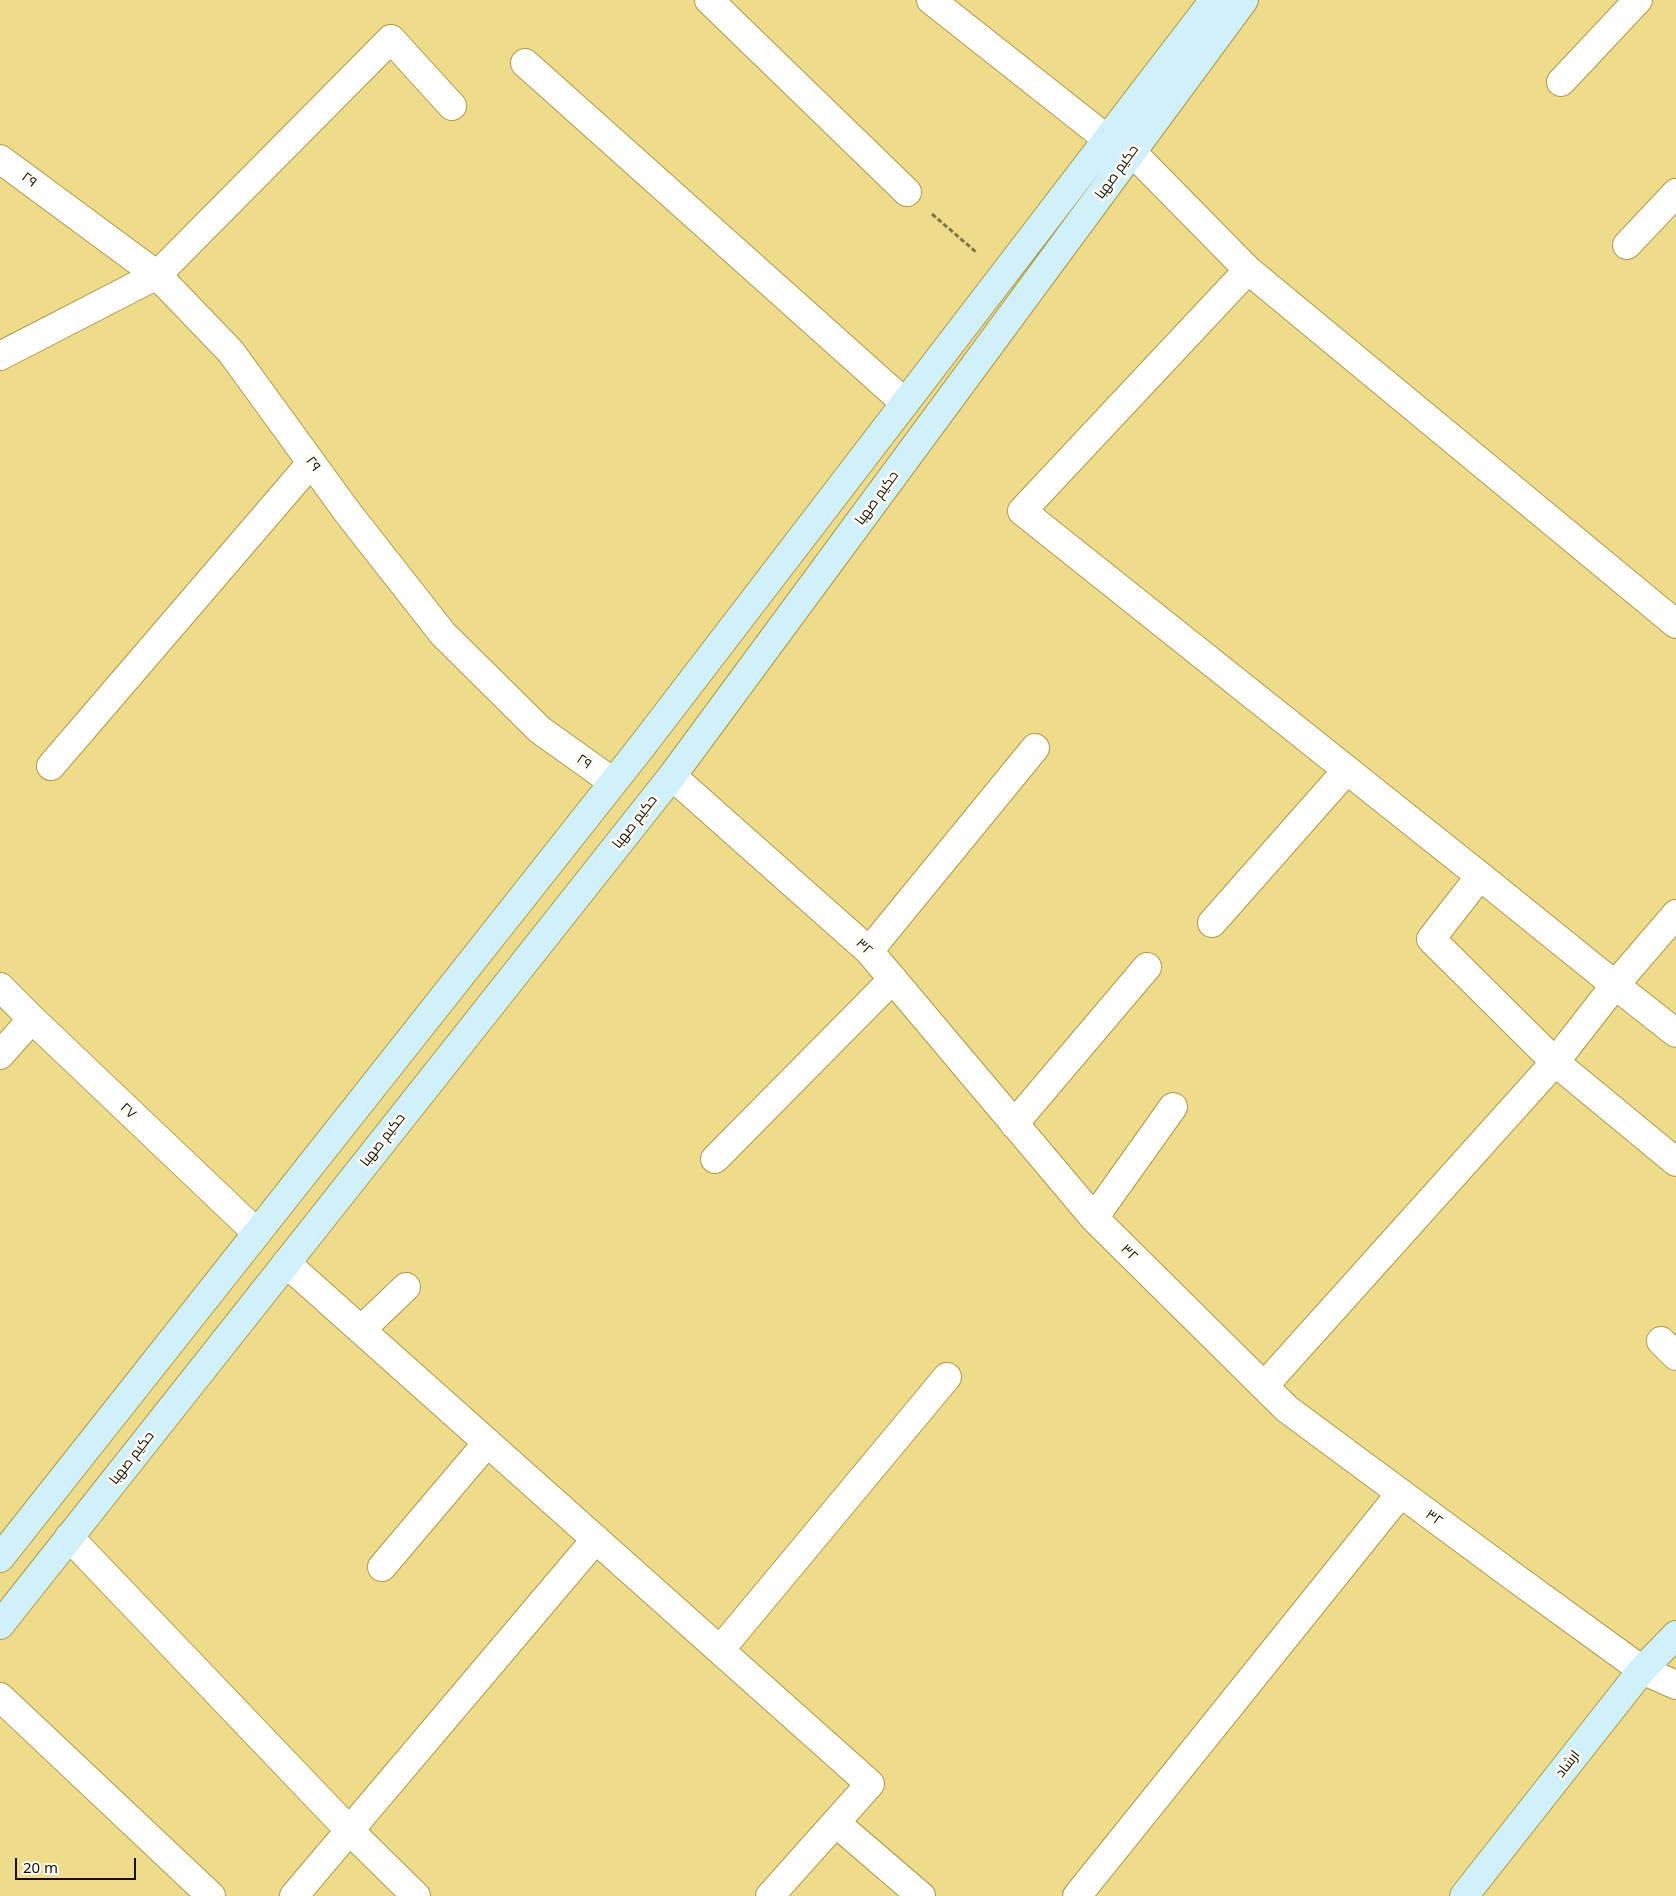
<!DOCTYPE html>
<html>
<head>
<meta charset="utf-8">
<style>
	body { margin:0 }
	#map { position:relative; width:1676px; height:1896px; overflow:hidden; background:#efdc8a; font-family:"Noto Sans",sans-serif }
	canvas { display:block }
	.scale { position:absolute; left:15px; top:1858px; width:121px; height:22px; box-sizing:border-box; border:2px solid #150f00; border-top:0; padding-left:6px; font-size:15px; line-height:18px; white-space:nowrap; color:#150f00; -webkit-text-stroke:4px #fefdf5; paint-order:stroke }
</style>
</head>
<body>
<div id="map">
<canvas width="1676" height="1896"></canvas>
<div class="scale">20 m</div>
</div>
<script>
const context = document.querySelector('canvas').getContext('2d');
context.lineJoin = 'round';
const toPath = rows => new Path2D(rows.map(r => 'M' + r).join(''));
function trace(path, color, width, dash) { context.strokeStyle = color; context.lineWidth = width; context.lineCap = dash ? 'butt' : 'round'; context.setLineDash(dash || []); context.stroke(path); }
function write(font, color, halo, rows, align = 'center') {
  context.font = font + ' "Noto Sans",Cairo,sans-serif'; context.lineWidth = 5; context.setLineDash([]); context.textBaseline = 'middle'; context.strokeStyle = halo; context.fillStyle = color; for (const [text, x, y, turn = 0] of rows) {
    context.save(); context.translate(x, y); context.rotate((+turn || 0) * Math.PI / 180); context.textAlign = isNaN(turn) ? turn : align; if (halo) context.strokeText(text, 0, 0); context.fillText(text, 0, 0); context.restore();
  }
}
const street = toPath([
	[709,0,907,192],
	[931,0,1107,139],
	[525,63,905,403],
	[1561,82,1638,0],
	[1132,152,1248,270,1676,624],
	[0,159,157,275,231,352,348,513,443,634,540,730,613,782],
	[1627,245,1676,193],
	[1248,270,1022,511,1480,876,1431,939,1555,1062,1676,1162],
	[0,356,157,275,391,39,452,106],
	[51,766,311,463],
	[672,776,869,951,1094,1218,1287,1409,1514,1577,1642,1670,1676,1685],
	[1480,876,1615,985,1676,1033],
	[1212,923,1347,770],
	[869,951,1035,748],
	[0,987,32,1019,257,1233],
	[0,1055,32,1019],
	[1014,1124,1147,967],
	[715,1159,893,979],
	[1094,1218,1173,1107],
	[286,1263,870,1784,770,1896],
	[361,1330,406,1287],
	[1661,1341,1676,1356],
	[1264,1386,1555,1062,1615,985,1676,914],
	[69,1537,349,1830,416,1896],
	[382,1567,487,1443],
	[720,1650,947,1377],
	[0,1697,211,1896],
	[836,1823,921,1896],
	[294,1896,596,1539],
	[1077,1896,1400,1494]
]);
const secondary = toPath([
	[0,1558,639,750,1214,0],
	[0,1625,672,776,1244,0],
	[1464,1896,1642,1670,1676,1635]
]);
trace(street, '#ad9b4a', 30);
trace(secondary, '#ad9b4a', 30);
trace(toPath([
	[932,214,976,252]
]), '#827645', 3, [5, 2.5]);
trace(street, '#fff', 28);
trace(secondary, '#d0f1fa', 28);
write('14px', '#150f00', '#fefdf5', [
	["حکیم صهبا",1117,172,-54],
	["۲۹",29,180,37],
	["۲۹",313,464,54],
	["حکیم صهبا",877,498,-54],
	["۲۹",584,762,35],
	["حکیم صهبا",635,822,-52],
	["۳۲",864,947,44],
	["۲۷",128,1111,43],
	["حکیم صهبا",383,1140,-52],
	["۳۲",1129,1253,45],
	["حکیم صهبا",132,1458,-52],
	["۳۲",1434,1518,36],
	["ارشاد",1568,1764,-52]
]);
</script>
</body>
</html>
